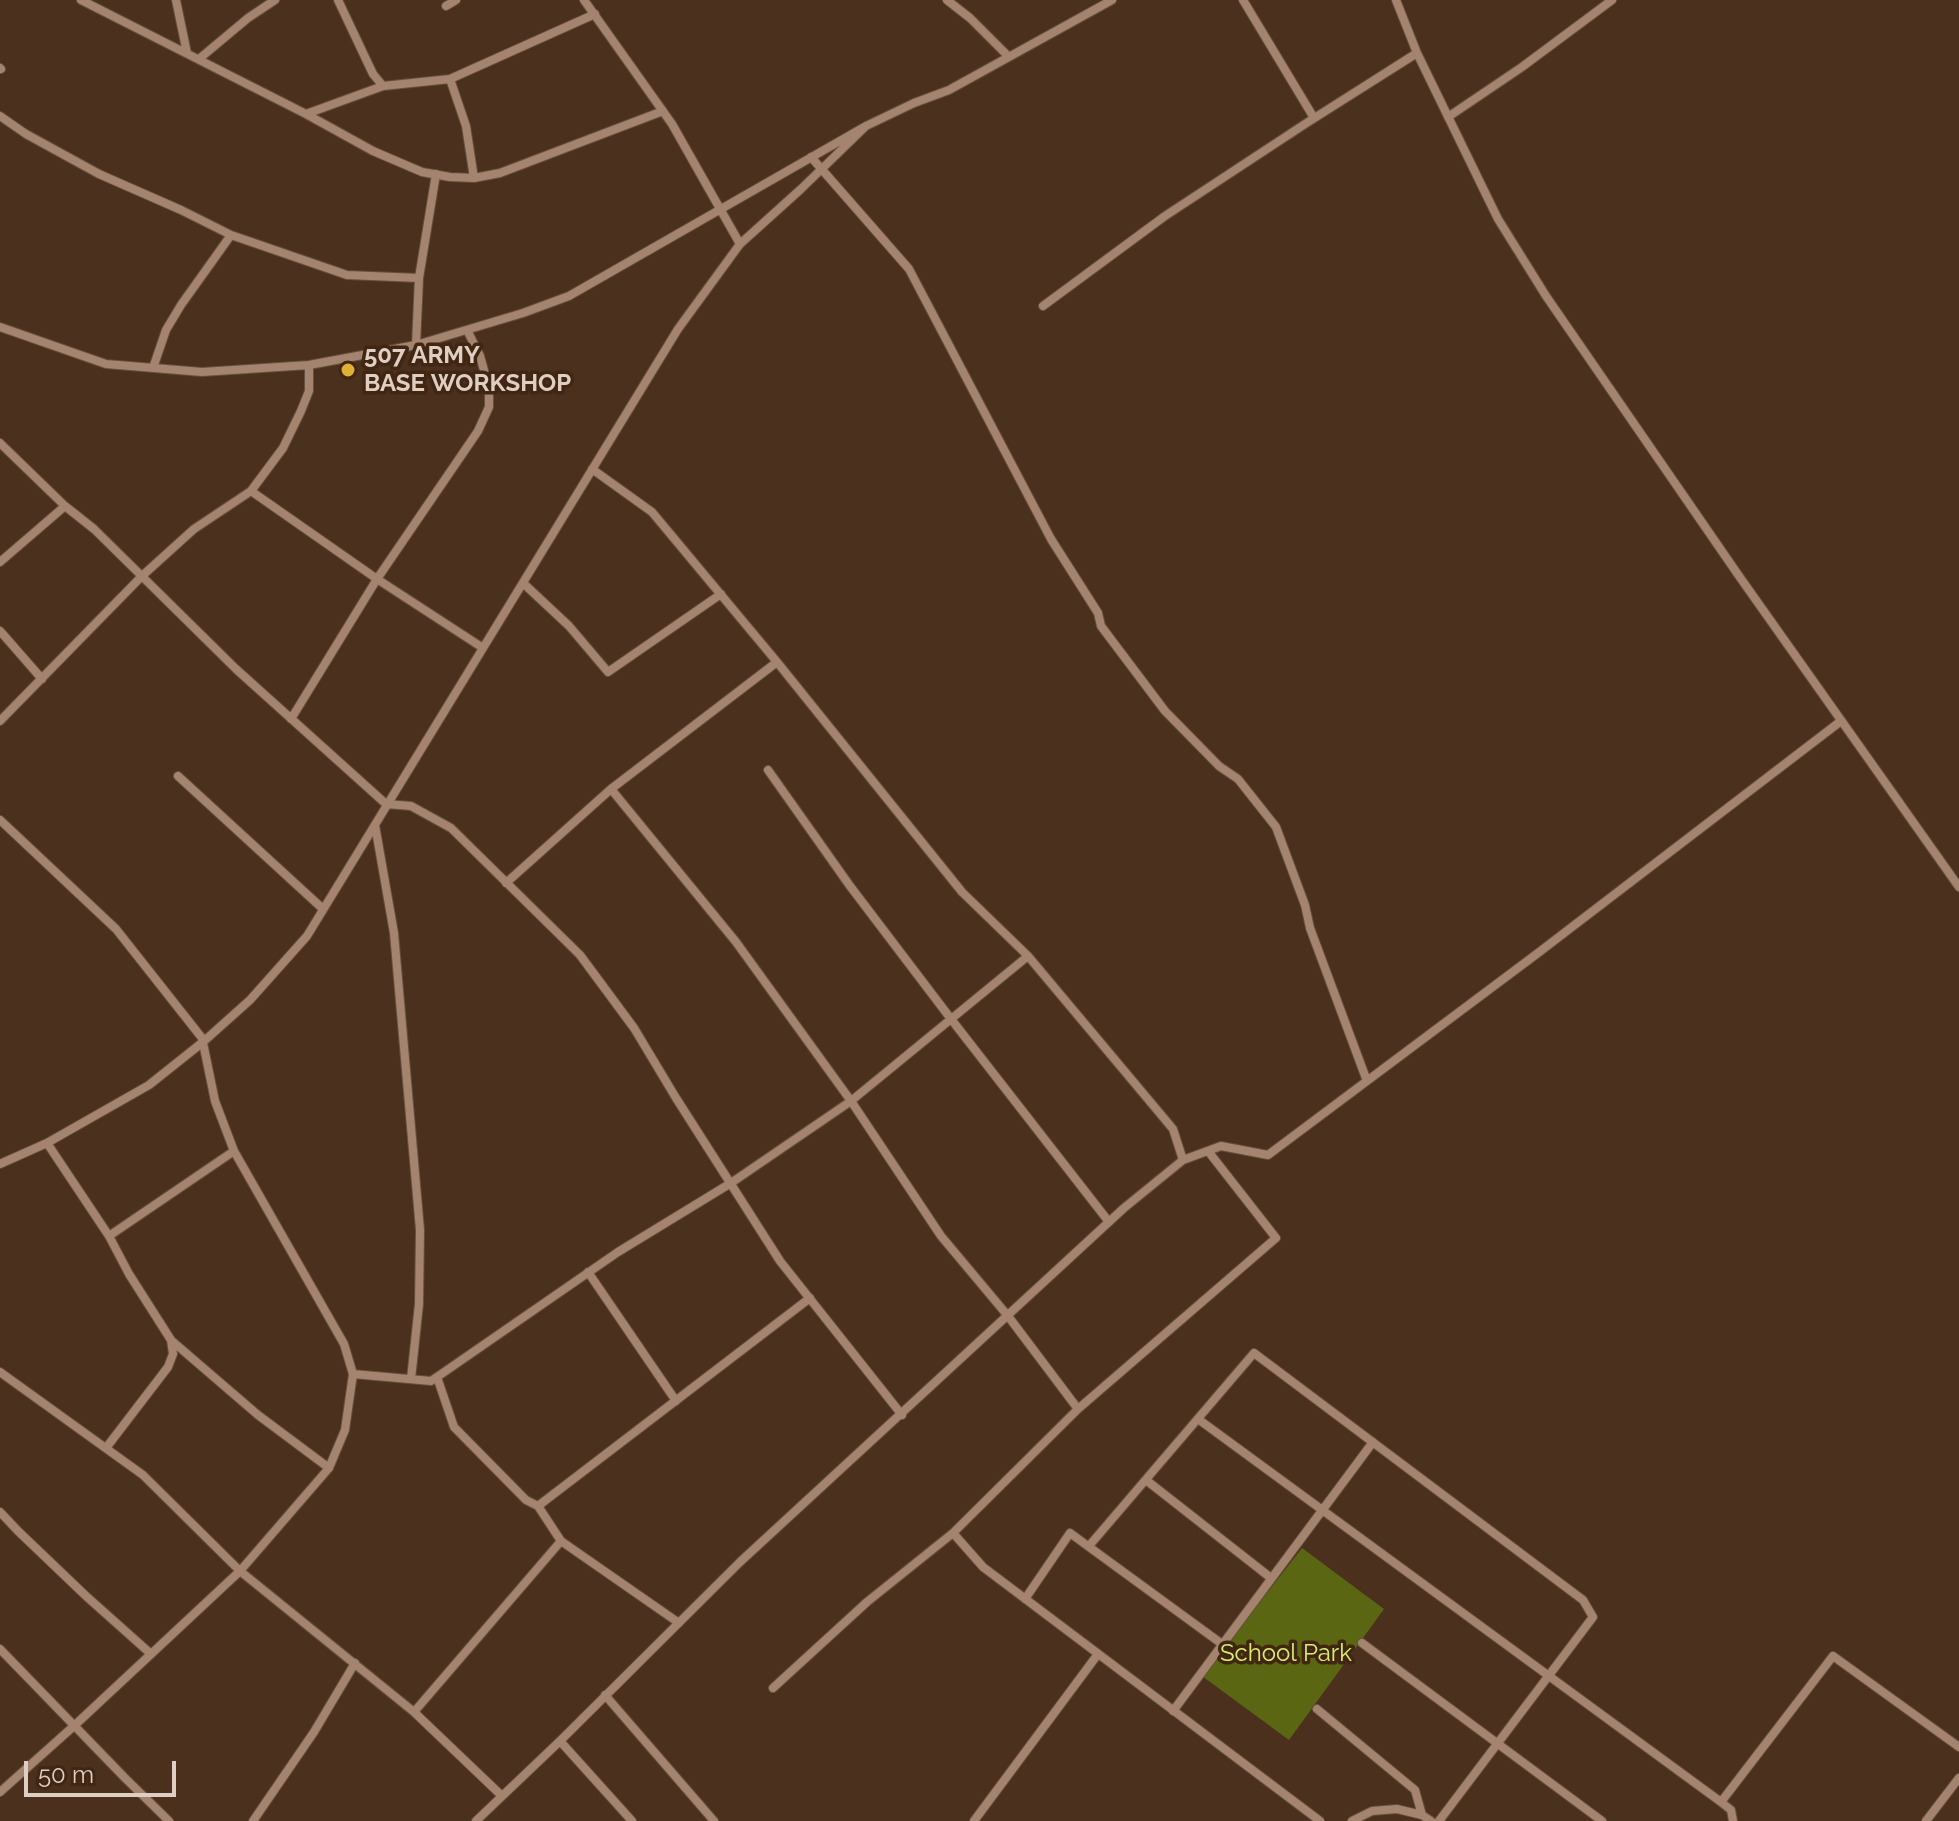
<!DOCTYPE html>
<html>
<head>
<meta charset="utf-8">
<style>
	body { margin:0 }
	#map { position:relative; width:1959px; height:1821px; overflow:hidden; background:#4b311d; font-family:Raleway,sans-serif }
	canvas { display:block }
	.scale { position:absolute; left:24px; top:1761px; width:152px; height:36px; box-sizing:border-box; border:4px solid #dfcec2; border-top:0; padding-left:10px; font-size:24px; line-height:28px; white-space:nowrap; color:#dfcec2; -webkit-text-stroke:6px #402613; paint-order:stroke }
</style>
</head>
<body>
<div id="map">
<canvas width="1959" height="1821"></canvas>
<div class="scale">50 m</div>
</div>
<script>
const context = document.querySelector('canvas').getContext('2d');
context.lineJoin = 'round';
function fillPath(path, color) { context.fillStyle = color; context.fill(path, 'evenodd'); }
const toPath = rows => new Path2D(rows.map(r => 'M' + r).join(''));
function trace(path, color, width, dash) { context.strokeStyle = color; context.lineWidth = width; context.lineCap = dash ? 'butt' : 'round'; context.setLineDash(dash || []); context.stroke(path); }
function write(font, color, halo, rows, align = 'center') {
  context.font = font + ' Raleway,sans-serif'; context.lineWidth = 7; context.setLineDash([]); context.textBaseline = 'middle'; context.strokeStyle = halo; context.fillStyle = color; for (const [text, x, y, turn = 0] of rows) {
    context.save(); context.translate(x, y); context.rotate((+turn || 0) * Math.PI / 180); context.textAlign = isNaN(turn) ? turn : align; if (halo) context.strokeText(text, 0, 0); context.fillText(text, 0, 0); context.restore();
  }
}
fillPath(toPath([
	[1302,1548,1384,1609,1289,1740,1202,1676]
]), '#5b6612');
const minor = toPath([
	[81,0,306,114,373,151,422,172,450,177,474,178,500,173,663,111],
	[176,0,187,53],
	[338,0,373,74,383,86],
	[584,0,672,124,740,244],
	[947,0,970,18,1009,57],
	[1243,0,1314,118],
	[1396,0,1417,53,1498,219,1546,296,1739,576,1959,887],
	[446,6,456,0],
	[199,59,248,18,275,0],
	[0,68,1,69],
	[450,79,466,126,474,178],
	[306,114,383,86,450,79,595,14],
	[0,116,26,134,99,174,181,210,231,235,347,275,419,278],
	[1448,117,1522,67,1612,0],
	[811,157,909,269,1051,539,1098,613,1101,626,1165,711,1219,766,1238,779,1276,827,1305,905,1310,928,1367,1081],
	[1043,306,1165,216,1305,124,1417,53],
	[0,327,106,364,202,372,309,365,416,345,523,313,569,296,866,126,914,103,949,90,1112,0],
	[416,345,419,278,436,174],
	[153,368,166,330,181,305,231,235],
	[0,443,65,506,94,529,236,669,386,804,411,806,451,828,580,955,634,1028,676,1098,780,1261,902,1415],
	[251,491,377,579,483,648],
	[0,562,65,506],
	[523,583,569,626,608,672,721,594],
	[0,631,42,679],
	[777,662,962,892,1028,956,1173,1129,1183,1160],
	[291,719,377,579,478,431,489,407,489,388,480,356,467,330],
	[0,721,142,576,194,529,251,491,283,448,301,411,309,391,309,365],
	[768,770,850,886,951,1019,1109,1222],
	[178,776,323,909],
	[611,789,736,942,851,1101,941,1236,1008,1316,1078,1409],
	[0,820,116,929,202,1038,215,1101,234,1151,344,1344,353,1374,345,1430,329,1468,240,1571,75,1725,0,1792],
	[375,825,394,933,420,1230,419,1304,411,1379],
	[506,883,611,789,777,662,652,512,592,469],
	[47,1143,109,1236,129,1274,171,1340,173,1354,168,1367,106,1448],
	[1208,1151,1276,1238,1078,1409,953,1533,983,1567,1320,1821],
	[0,1164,47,1143,149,1085,203,1042,250,1000,307,936,678,329,740,244,801,189,866,126],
	[109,1236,234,1151],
	[588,1272,676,1401],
	[172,1341,258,1415,329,1468],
	[0,1372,143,1475,240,1571,414,1712,502,1796],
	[353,1374,431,1381,437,1377,618,1252,731,1183,851,1101,1028,956],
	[437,1377,454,1427,526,1500,538,1506,561,1541,679,1623],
	[1198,1419,1721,1802,1731,1810,1733,1821],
	[1146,1480,1271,1578],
	[538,1506,810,1298],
	[0,1512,18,1531,86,1596,151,1654],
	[1089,1546,1254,1353,1583,1600,1593,1617,1439,1821],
	[1025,1599,1070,1533,1222,1644],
	[1362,1643,1602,1821],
	[0,1649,125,1778,169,1821],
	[773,1688,867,1602,953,1533],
	[605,1695,714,1821],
	[1317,1709,1415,1790,1422,1815],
	[1173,1711,1373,1442],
	[414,1712,561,1541],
	[560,1741,632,1821],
	[1721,1802,1833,1656,1959,1747],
	[253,1821,314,1732,355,1663],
	[476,1821,560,1741,740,1562,1124,1208,1183,1160,1221,1146,1268,1155,1538,953,1841,721],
	[974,1821,1098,1654],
	[1352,1821,1372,1811,1397,1809,1422,1815,1431,1821],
	[1926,1821,1959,1778]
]);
trace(minor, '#654f3e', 10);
trace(minor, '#a4846f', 8);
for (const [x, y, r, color] of [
	[348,370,8,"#dfb034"]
]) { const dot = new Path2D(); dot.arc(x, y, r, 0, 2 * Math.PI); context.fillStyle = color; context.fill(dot); trace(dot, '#402613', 3); }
write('bold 24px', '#dfcec2', '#402613', [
	["507 ARMY",364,356],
	["BASE WORKSHOP",364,384]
], 'left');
write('24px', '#d9ed73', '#402613', [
	["School Park",1286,1654]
]);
</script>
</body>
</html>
